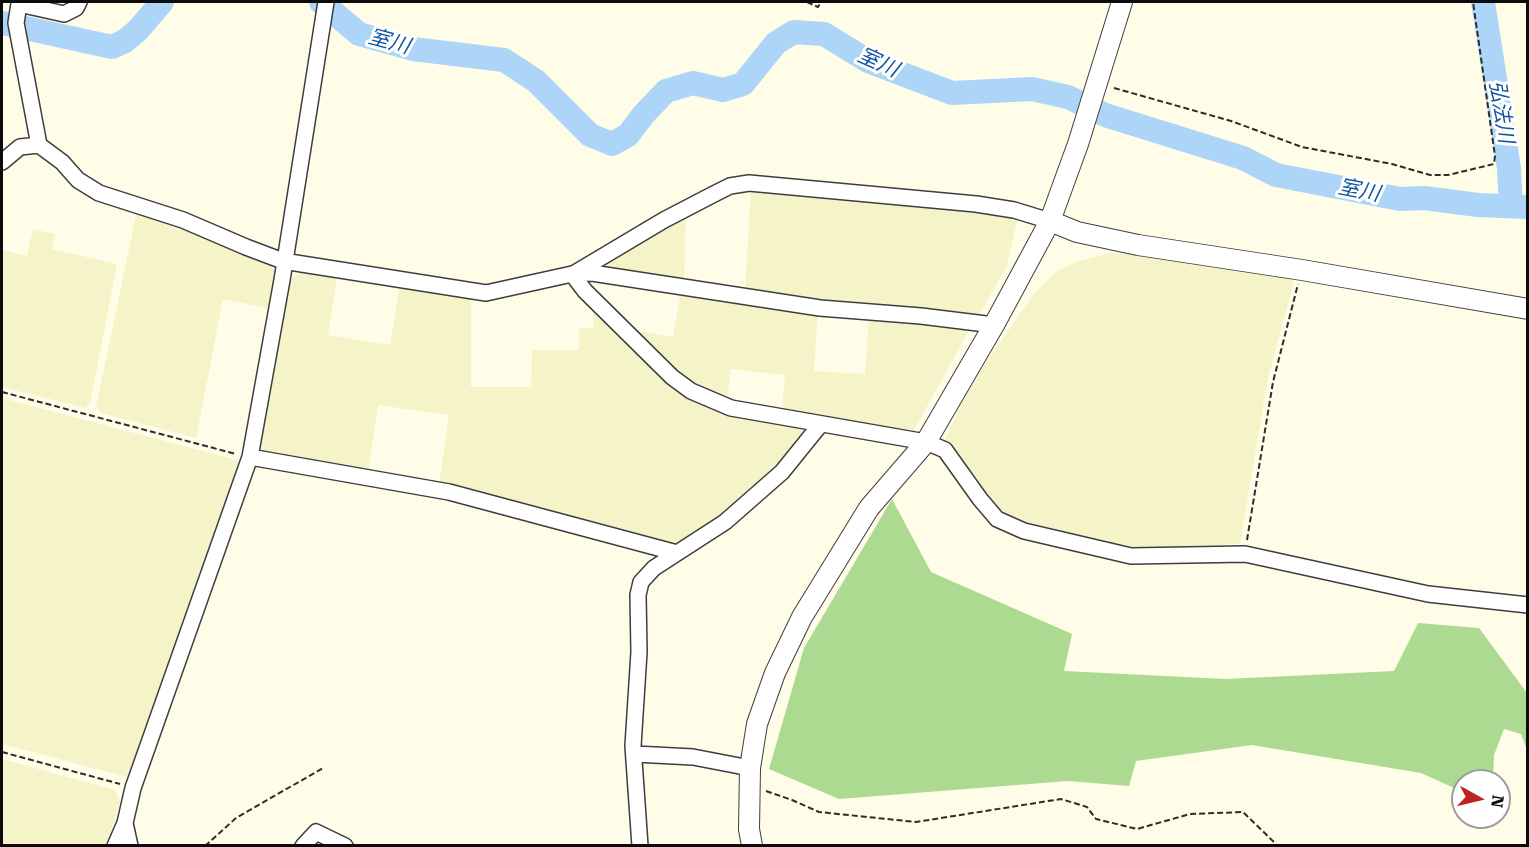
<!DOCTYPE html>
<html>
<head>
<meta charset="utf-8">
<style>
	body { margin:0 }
	#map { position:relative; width:1529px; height:847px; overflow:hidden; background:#fffce8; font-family:"Roboto Serif",serif }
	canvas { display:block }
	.frame { position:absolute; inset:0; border:3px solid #0b0b0b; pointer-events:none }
	.north { position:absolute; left:1451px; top:769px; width:60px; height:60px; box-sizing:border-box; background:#fff; border:2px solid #9d9d9d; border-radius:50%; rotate:98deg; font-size:16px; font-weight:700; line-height:24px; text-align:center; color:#0b0b0b }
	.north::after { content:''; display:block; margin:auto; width:21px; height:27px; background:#bc2521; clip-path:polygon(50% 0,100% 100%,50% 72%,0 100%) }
</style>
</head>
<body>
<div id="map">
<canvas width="1529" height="847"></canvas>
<div class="frame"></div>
<div class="north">N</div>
</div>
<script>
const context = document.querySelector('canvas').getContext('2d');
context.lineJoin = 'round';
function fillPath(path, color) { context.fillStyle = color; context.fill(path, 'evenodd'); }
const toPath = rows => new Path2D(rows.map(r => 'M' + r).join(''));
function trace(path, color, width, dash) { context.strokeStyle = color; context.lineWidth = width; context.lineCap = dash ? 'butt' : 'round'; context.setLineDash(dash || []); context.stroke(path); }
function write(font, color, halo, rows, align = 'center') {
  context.font = font + ' "Roboto Serif","Noto Sans JP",serif'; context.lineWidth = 6; context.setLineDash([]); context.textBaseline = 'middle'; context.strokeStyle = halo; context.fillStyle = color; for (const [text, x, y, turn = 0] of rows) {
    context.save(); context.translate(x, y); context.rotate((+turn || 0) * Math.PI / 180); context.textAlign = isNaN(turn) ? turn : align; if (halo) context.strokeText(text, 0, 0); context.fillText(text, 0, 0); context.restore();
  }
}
fillPath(toPath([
	[751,189,810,191,1013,215,1018,218,1006,268,978,317,821,304,745,292],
	[139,209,265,260,275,271,269,308,223,299,196,438,101,413,96,407,137,211],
	[686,212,684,282,593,268],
	[33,229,55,234,52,249,117,264,91,399,86,408,2,387,2,250,27,256],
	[1112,253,1190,260,1289,276,1294,282,1268,378,1240,544,1138,548,1036,527,1006,514,990,501,979,481,945,440,962,403,983,367,1035,292,1057,271,1075,262],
	[304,269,338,273,328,335,390,345,401,279,471,296,471,387,531,387,532,350,579,350,579,328,593,328,594,305,688,396,808,428,765,483,677,547,439,485,449,415,378,405,368,474,265,452,260,447,287,283],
	[681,290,818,310,814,371,865,374,869,314,972,325,914,430,839,423,782,411,785,375,731,369,727,399,693,386,637,331,673,337],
	[2,398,237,460,238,465,134,763,127,777,2,744],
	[2,759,115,790,120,802,107,845,2,845]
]), '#f5f4c9');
fillPath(toPath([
	[892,499,931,572,1072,634,1064,671,1226,679,1394,671,1418,623,1479,628,1527,693,1527,750,1521,734,1504,729,1494,755,1493,781,1463,781,1463,792,1421,773,1252,745,1136,761,1129,786,1068,781,839,799,769,769,804,648]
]), '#acda91');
trace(toPath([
	[321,2,359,34,413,49,504,60,536,81,590,135,612,144,628,135,644,114,666,91,693,83,723,90,743,84,776,43,794,32,824,34,868,61,952,93,1032,89,1068,97,1105,115,1243,158,1276,175,1400,199,1424,198,1478,205,1528,207],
	[1483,2,1509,168,1511,206],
	[2,23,112,47,125,41,138,30,162,2]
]), '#acd5f7', 24);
const minor = toPath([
	[39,145,16,23,19,4,64,14,76,8,79,2],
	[2,162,20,147,39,145,62,162,78,180,99,193,183,220,246,247,283,261,486,293,572,274,592,273,820,308,921,316,994,325],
	[575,273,664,220,714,194,730,186,749,183,976,204,1014,210,1050,221],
	[572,274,585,291,672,377,691,391,731,408,926,442,945,450,980,499,997,519,1024,531,1131,556,1245,554,1428,594,1528,605],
	[250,457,449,492,677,553],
	[635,754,693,757,750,768],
	[125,823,130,846],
	[115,846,125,823,133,788,250,457,282,280,326,2],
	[303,846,316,832,345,846],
	[640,846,633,746,639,652,638,595,641,582,654,568,725,522,782,472,820,425]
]);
const tertiary = toPath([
	[1050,221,1078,144,1122,2],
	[752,846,749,829,750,768,757,724,775,673,802,617,869,508,926,442,994,325,1050,221,1077,232,1138,245,1302,270,1528,309]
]);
trace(minor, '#3e3e3e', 18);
trace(tertiary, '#3e3e3e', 22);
trace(toPath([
	[807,2,818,7,821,2],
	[1114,88,1231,121,1302,147,1392,164,1430,175,1448,175,1494,164,1495,156,1473,2],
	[2,392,236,454],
	[1247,540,1273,382,1298,284],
	[2,752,120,784],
	[766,791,792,800,819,812,916,822,1061,799,1087,807,1096,819,1137,829,1190,814,1243,812,1278,846],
	[205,846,236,818,323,768]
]), '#2d2d2d', 2, [6, 3]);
trace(minor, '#fff', 15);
trace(tertiary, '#fff', 20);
write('italic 21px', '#13569e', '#fff', [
	["室川",389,42,15],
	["室川",878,63,24],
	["弘法川",1501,112,81],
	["室川",1359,191,11]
]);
</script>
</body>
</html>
